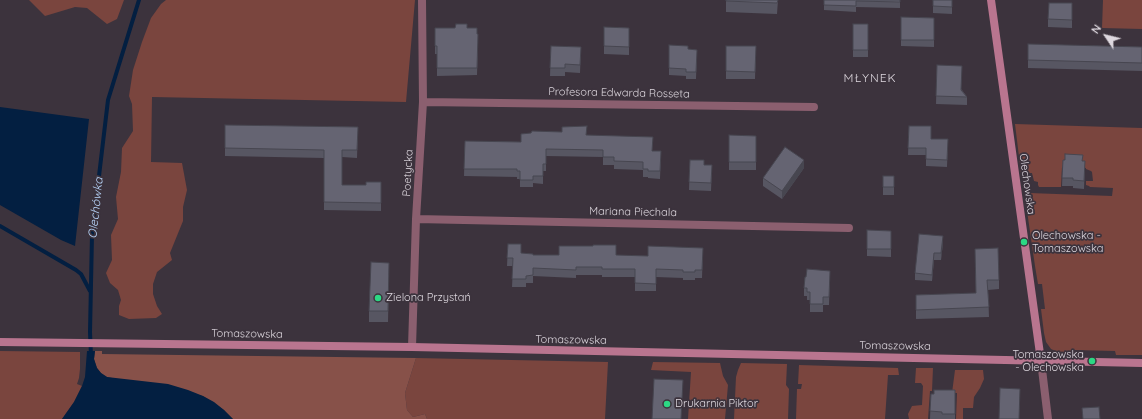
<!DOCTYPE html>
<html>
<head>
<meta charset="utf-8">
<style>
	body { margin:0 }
	#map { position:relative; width:1142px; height:419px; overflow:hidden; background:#3c333d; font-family:Quicksand,sans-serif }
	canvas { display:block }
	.north { position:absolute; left:1086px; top:16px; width:40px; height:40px; -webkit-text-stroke:3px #3c333d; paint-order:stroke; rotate:305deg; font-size:11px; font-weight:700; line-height:16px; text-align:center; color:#ded8df }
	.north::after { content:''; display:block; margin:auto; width:14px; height:18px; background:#ded8df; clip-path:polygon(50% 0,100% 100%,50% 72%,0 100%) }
</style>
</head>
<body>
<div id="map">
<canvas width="1142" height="419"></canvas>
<div class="north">N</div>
</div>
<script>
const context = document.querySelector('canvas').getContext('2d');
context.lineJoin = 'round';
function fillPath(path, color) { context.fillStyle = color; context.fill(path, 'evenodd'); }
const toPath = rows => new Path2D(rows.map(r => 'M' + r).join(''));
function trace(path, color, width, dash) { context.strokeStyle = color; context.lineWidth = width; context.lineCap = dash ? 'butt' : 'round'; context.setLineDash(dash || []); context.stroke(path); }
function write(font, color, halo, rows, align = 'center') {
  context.font = font + ' Quicksand,sans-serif'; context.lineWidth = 3.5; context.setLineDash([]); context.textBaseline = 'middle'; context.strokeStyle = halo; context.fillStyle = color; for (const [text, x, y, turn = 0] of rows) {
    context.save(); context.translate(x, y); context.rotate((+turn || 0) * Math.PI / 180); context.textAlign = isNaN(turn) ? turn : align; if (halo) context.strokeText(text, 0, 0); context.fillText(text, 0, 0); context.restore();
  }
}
fillPath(toPath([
	[29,0,124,0,117,19,107,24,87,8,75,7,45,16],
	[166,0,415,0,406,102,152,97,151,162,182,163,187,190,183,207,183,221,170,253,172,260,157,272,153,284,153,294,157,306,162,314,156,318,129,319,119,315,119,306,121,300,118,290,110,283,106,273,112,260,111,235,118,219,116,197,121,172,122,148,133,131,132,104,129,96,133,70,142,42,151,18,161,4],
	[1103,0,1142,0,1142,29,1102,28],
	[1015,124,1142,128,1142,355,1116,355,1115,351,1074,350,1073,354,1060,353,1051,349,1046,342,1044,333,1041,309,1045,309,1042,284,1038,284,1035,266,1025,197,1029,193,1112,196,1113,188,1090,187,1089,186,1086,185,1086,181,1093,181,1092,172,1091,171,1086,169,1086,168,1064,167,1062,167,1061,187,1039,187,1038,185,1038,182,1034,181,1032,173,1021,173],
	[0,351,80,352,80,369,79,378,77,384,82,386,74,402,62,419,0,419],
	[416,358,608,362,605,419,427,419,425,414,413,417,407,410,405,393],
	[653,362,720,363,723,376,728,385,725,419,688,419,691,372,651,370],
	[741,363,787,364,786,385,789,389,788,419,734,419,736,377,738,370],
	[799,365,898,368,899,375,888,375,885,419,796,419,797,389,801,389,802,384,798,384],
	[916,368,933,368,932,391,930,391,928,419,909,419,908,414,912,406,922,405,923,386,921,383,915,383],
	[955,370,983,370,984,379,980,388,974,397,973,408,963,408,963,419,956,419,957,393,952,393]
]), '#7a453e');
fillPath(toPath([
	[95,351,102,351,102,354,416,358,405,393,407,410,413,417,425,414,427,419,233,419,224,410,203,396,107,377,101,373,97,368,94,359]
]), '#875149');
fillPath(toPath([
	[0,107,89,119,75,246,61,240,0,205],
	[87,351,95,351,94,359,97,368,101,373,107,377,168,384,188,390,203,396,214,402,224,410,233,419,62,419,74,402,82,386,85,377]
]), '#031f41');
trace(toPath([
	[0,226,76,270,81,274,90,291],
	[91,356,90,332,92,235,108,100,139,0]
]), '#031f41', 4);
trace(toPath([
	[423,102,814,107],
	[416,219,849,228],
	[412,347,416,219,423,102,422,0],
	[1041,361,1048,419]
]), '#8b5f6f', 8);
trace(toPath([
	[991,0,1041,361],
	[0,342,412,347,1142,363]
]), '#b9758f', 8);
fillPath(toPath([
	[726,0,778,0,777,14,726,12],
	[824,0,900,0,900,8,856,7,856,12,824,10],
	[933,0,952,0,952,14,933,13],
	[1072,3,1072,28,1048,27,1048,19],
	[901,17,934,18,934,47,901,46],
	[853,24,868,24,868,57,853,57],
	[604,27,629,28,629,55,604,54],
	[435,28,467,28,477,34,478,42,477,75,437,76,437,54,435,54],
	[1028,44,1142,47,1142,71,1028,68],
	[669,45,688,49,697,50,696,79,686,79,686,76,669,75],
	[551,46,581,47,580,73,565,72,565,76,550,76],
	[726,46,756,46,755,79,726,79],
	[937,65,962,90,967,97,967,105,936,104],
	[225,125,358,127,357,158,342,157,342,185,366,185,381,182,381,211,324,210,324,158,225,156],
	[909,126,931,139,948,139,947,167,926,166,926,155,908,155],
	[587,135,652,151,661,151,660,179,648,178,648,177,643,177,643,170,614,169,614,165,603,165,603,157,546,156,546,171,543,171,543,184,533,183,533,187,520,187,520,179,517,179,517,177,464,176,465,141,521,142],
	[729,135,756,136,756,170,729,170],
	[690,160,704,165,712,165,711,191,689,190],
	[1063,160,1085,161,1084,189,1073,188,1073,186,1062,186],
	[804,168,782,199,763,186,763,178],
	[883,176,894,187,894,195,883,195],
	[867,230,891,231,891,257,867,256],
	[943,243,941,260,934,260,932,281,915,280,915,273],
	[508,244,521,253,533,255,648,256,703,248,702,278,695,278,695,280,683,280,683,278,656,277,656,291,635,291,635,277,602,277,602,275,576,275,576,278,533,276,533,283,526,283,526,287,512,287,513,266,507,266],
	[975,249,999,280,999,289,988,290,989,317,916,319,916,295,976,293],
	[830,271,829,305,823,305,823,312,810,312,810,300,807,300,807,296,804,296,804,288,806,277],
	[389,274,388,322,369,322,369,311],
	[955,390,955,419,930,419,931,394,934,394]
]), '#575662');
fillPath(toPath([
	[804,160,804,168,782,199,782,191],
	[943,236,943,243,941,260,941,253],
	[934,253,934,260,932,281,932,275]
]), '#474650');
const building = toPath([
	[726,0,778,0,777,3,726,1,726,0],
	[824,0,900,0,900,2,856,1,856,6,824,5,824,0],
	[933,0,952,0,952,7,933,6,933,0],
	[1049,3,1072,3,1072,20,1048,19,1049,3],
	[901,17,934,18,934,40,901,40,901,17],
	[456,24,467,24,467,28,477,28,477,34,478,34,477,68,437,68,437,46,435,46,435,28,455,28,456,24],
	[853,24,868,24,868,50,853,50,853,24],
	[604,27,629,28,629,47,604,46,604,27],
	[1028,44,1142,47,1142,63,1028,60,1028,44],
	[669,45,688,46,688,49,697,50,696,72,686,72,686,69,669,68,669,45],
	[551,46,581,47,580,65,565,64,565,68,550,68,551,46],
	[726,46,756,46,755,72,726,71,726,46],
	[937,65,962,66,961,90,967,97,936,96,937,65],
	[225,125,358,127,357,150,342,150,342,185,366,185,366,182,381,182,381,203,324,202,324,150,225,148,225,125],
	[587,126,586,135,653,137,652,151,661,151,660,171,648,171,648,169,643,169,643,162,614,161,614,157,603,157,603,150,546,149,546,164,543,164,543,176,533,176,533,180,520,180,520,171,517,171,517,169,464,169,465,141,521,142,521,134,531,133,532,131,562,132,562,127,587,126],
	[909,126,931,126,931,139,948,139,947,160,926,159,926,148,908,148,909,126],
	[729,135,756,136,756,162,729,162,729,135],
	[785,147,804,160,782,191,763,178,785,147],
	[1065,154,1083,155,1082,161,1085,161,1084,181,1073,180,1073,178,1062,178,1063,160,1065,160,1065,154],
	[690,160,704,160,704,165,712,165,711,183,689,182,690,160],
	[883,176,894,176,894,187,883,187,883,176],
	[867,230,891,231,891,249,867,249,867,230],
	[919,234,943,236,941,253,934,253,932,275,915,273,919,234],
	[508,244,521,244,521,253,533,254,533,255,559,255,559,246,593,246,593,245,616,245,616,255,648,256,648,246,703,248,702,270,695,270,695,272,683,272,683,270,656,269,656,284,635,283,635,269,602,269,602,267,576,267,576,270,533,268,533,275,526,276,526,279,512,279,513,258,507,258,508,244],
	[998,248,999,280,987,280,989,307,916,310,916,295,976,293,975,249,998,248],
	[371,262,389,263,388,311,369,311,371,262],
	[807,269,830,271,829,297,823,297,823,304,810,304,810,292,807,292,807,288,804,288,805,277,806,277,807,269],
	[654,379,683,380,681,419,652,419,654,379],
	[1000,388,1020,389,1019,419,999,419,1000,388],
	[934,390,955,390,955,414,942,414,942,412,930,411,931,394,934,394,934,390],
	[1099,407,1100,419,1083,419,1082,408,1099,407]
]);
fillPath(building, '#656472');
trace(building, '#474650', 1);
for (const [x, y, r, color] of [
	[1024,242,4,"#2cd884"],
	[378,298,4,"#2cd884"],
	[1092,361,4,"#2cd884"],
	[667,404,4,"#2cd884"]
]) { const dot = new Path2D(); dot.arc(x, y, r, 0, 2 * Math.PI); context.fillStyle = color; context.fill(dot); trace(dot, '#3c333d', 1.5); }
write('11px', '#ded8df', '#3c333d', [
	["Profesora Edwarda Rosseta",619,93,1],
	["Poetycka",408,173,-87],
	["Olechowska",1027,184,82],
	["Mariana Piechala",633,212,1],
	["Tomaszowska",247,334,1],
	["Tomaszowska",571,340,1],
	["Tomaszowska",895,346,1]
]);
write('11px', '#ded8df', '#3c333d', [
	["Olechowska -",1032,236],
	["Tomaszowska",1032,249],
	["Zielona Przystań",386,298],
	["Tomaszowska",1084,355,"right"],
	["- Olechowska",1084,368,"right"],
	["Drukarnia Piktor",675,404]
], 'left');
context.letterSpacing = '1px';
write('12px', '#ded8df', '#3c333d', [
	["MŁYNEK",870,78]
]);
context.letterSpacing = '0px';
write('italic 12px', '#b8d6fc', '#3c333d', [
	["Olechówka",96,208,-84]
]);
</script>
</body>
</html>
